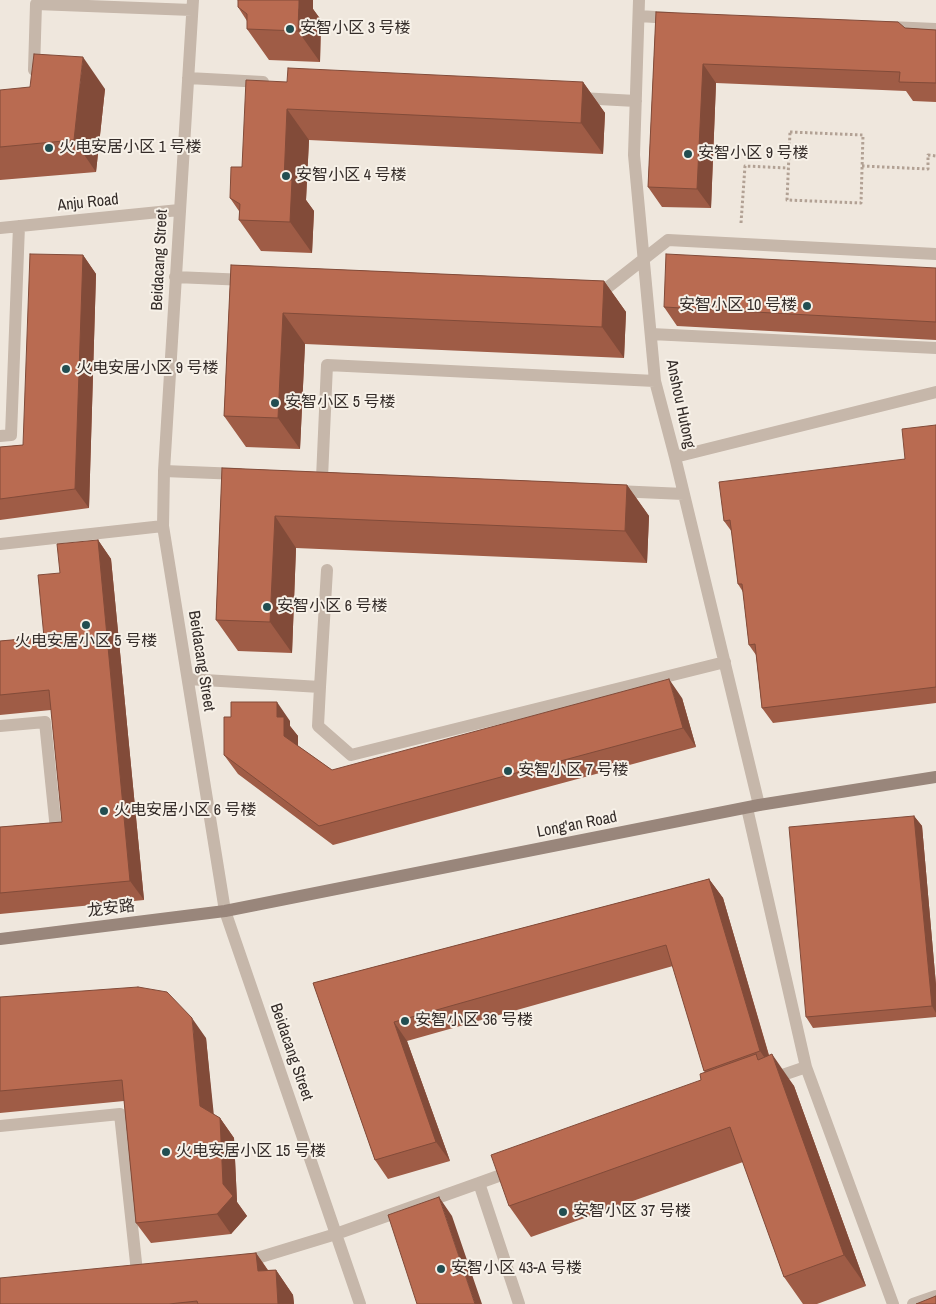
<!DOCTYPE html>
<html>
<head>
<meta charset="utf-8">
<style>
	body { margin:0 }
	canvas { display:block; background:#efe7dd }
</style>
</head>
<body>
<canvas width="936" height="1304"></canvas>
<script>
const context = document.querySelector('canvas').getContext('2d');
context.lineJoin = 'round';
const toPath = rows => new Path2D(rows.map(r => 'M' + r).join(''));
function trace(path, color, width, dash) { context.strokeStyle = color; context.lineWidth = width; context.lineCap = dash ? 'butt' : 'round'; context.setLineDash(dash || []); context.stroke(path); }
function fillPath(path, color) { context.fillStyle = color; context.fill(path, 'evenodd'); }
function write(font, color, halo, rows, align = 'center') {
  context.font = font + ' "Archivo Narrow","Noto Sans SC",sans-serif'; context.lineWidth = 4; context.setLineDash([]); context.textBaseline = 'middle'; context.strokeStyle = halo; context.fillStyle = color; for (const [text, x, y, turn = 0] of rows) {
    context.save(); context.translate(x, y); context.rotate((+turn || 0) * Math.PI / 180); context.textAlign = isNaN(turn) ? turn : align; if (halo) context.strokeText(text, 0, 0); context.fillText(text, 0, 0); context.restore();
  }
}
trace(toPath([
	[790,132,863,135,861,203,787,200,790,132],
	[862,166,928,169,928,155,936,156],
	[741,223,745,166,788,168]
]), '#b2a194', 3, [2.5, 2.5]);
trace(toPath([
	[193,0,164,471,163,526,225,911,360,1304],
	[639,0,634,155,655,381,675,457,759,805],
	[639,16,671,18],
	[889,27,936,29],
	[34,70,36,4,192,10],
	[188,78,263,82],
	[580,98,636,101],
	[0,228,179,210],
	[175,277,246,280],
	[595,295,598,295,668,240,936,254],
	[651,334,936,348],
	[0,436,11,435,19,226],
	[675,457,936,392],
	[164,471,239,474],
	[322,478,327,365,655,381],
	[616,491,684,494],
	[0,544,163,526],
	[188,679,320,687,318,726,351,755,725,662],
	[320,687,327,570],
	[0,726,45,722,56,830,47,831],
	[747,808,806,1067,771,1079],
	[806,1067,893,1304],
	[0,1126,120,1114,137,1272],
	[479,1183,515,1170],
	[242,1260,254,1259,336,1234,479,1183,519,1304],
	[913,1304,936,1296]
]), '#c6b7aa', 12);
trace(toPath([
	[0,939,225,911,759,805,936,777]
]), '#99867b', 12);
fillPath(toPath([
	[238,7,313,9,321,20,320,62,269,60,247,29,247,21],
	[656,12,936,30,936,102,913,101,906,91,716,83,711,208,662,207,648,187],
	[287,82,583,82,605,113,603,154,309,140,306,200,314,211,312,253,261,251,239,220,239,211,230,198,242,167],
	[105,89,96,172,0,180,0,90],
	[83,255,96,274,89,508,0,520,0,447,23,445],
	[231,265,604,281,626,312,624,358,305,344,300,449,246,447,224,416],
	[936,268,936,340,677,326,664,307],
	[936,425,936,703,773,723,762,708,756,655,749,645,743,592,738,584,732,532,724,521,905,459],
	[222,468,627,485,649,516,647,563,296,548,292,653,238,651,216,620],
	[98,540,111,559,144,900,0,914,0,827,62,822,51,710,0,715,0,641,44,637,60,573],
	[682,698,696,747,333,845,238,774,224,755,231,717,290,721,290,726,298,736,298,746,332,770],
	[914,816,922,826,936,985,936,1017,813,1028,806,1017],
	[709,879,723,898,769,1055,794,1086,866,1286,817,1304,803,1304,784,1277,743,1162,531,1237,509,1206,701,1080,705,1072,704,1071,673,966,407,1041,450,1161,388,1179,375,1160,313,983],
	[0,997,206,1038,213,1114,220,1118,234,1138,237,1202,247,1216,231,1234,151,1243,136,1223,124,1101,0,1113],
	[256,1253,268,1270,276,1270,293,1295,294,1304,0,1304]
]), '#9f5c46');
fillPath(toPath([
	[299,0,313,0,313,9,321,20,320,62,298,31],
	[83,57,105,89,96,172,74,140],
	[703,64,716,83,711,208,697,189],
	[583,82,605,113,603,154,581,123],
	[287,109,309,140,306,200,314,211,312,253,290,222,284,180],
	[83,255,96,274,89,508,75,489],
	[604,281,626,312,624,358,602,327],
	[283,313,305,344,300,449,278,418],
	[627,485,649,516,647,563,625,531],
	[275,516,296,548,292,653,270,622],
	[98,540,111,559,144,900,130,881],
	[669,679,682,698,696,747,683,728],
	[277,702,290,721,290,726,298,736,298,755,284,736,277,717],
	[914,816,922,826,936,985,936,1013,932,1006],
	[709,879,723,898,773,1070,760,1051],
	[192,1018,206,1038,215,1126,200,1106],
	[394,1022,407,1041,450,1161,436,1142],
	[772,1054,794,1086,866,1286,844,1255],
	[220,1118,234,1138,237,1202,247,1216,231,1234,217,1214,223,1184],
	[439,1197,452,1216,482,1304,475,1304],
	[256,1253,273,1278,258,1271],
	[276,1270,293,1295,294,1304,278,1304]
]), '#824b39');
const building = toPath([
	[238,0,299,0,298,31,247,29,247,14,238,7,238,0],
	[656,12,898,22,905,28,936,30,936,83,899,82,900,72,703,64,697,189,648,187,656,12],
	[34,54,83,57,74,140,0,147,0,90,30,87,34,54],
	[288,68,583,82,581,123,287,109,284,180,292,180,290,222,239,220,240,204,230,198,231,167,242,167,246,80,287,82,288,68],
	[30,254,83,255,75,489,0,499,0,447,23,445,30,254],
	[666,254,936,268,936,322,664,307,666,254],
	[231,265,604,281,602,327,283,313,278,418,224,416,231,265],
	[936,425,936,687,762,708,755,644,749,645,742,584,738,584,730,520,724,521,719,482,905,459,902,429,936,425],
	[222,468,627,485,625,531,275,516,270,622,216,620,222,468],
	[98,540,130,881,0,893,0,827,62,822,49,690,0,695,0,641,44,637,38,575,60,573,57,544,98,540],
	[669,679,683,728,319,826,224,755,224,717,231,717,231,702,277,702,277,717,284,717,284,736,332,770,669,679],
	[914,816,932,1006,806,1017,789,827,914,816],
	[709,879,760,1051,704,1071,666,945,394,1022,436,1142,375,1160,313,983,709,879],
	[138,987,167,992,192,1018,200,1106,220,1118,223,1184,233,1196,217,1214,136,1223,122,1080,0,1091,0,997,138,987],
	[756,1054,758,1060,772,1054,844,1255,784,1277,730,1127,509,1206,491,1155,701,1080,700,1074,756,1054],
	[439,1197,475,1304,417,1304,388,1215,439,1197],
	[256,1253,258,1271,276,1270,278,1304,198,1304,197,1301,169,1304,0,1304,0,1278,256,1253],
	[936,1296,936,1304,916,1304,936,1296]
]);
fillPath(building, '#b96b51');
trace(building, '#824b39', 1);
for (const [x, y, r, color] of [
	[290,29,5,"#224e51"],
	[49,148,5,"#224e51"],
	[688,154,5,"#224e51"],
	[286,176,5,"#224e51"],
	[807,306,5,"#224e51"],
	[66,369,5,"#224e51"],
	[275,403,5,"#224e51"],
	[267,607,5,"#224e51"],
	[86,625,5,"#224e51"],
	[508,771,5,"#224e51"],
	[104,811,5,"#224e51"],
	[405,1021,5,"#224e51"],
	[166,1152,5,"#224e51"],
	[563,1212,5,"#224e51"],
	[441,1269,5,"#224e51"]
]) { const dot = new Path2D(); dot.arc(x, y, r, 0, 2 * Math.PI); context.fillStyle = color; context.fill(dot); trace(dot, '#f7f1e8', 2); }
write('16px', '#342c29', '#f7f1e8', [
	["安智小区 3 号楼",300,29],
	["火电安居小区 1 号楼",59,148],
	["安智小区 9 号楼",698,154],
	["安智小区 4 号楼",296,176],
	["安智小区 10 号楼",797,306,"right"],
	["火电安居小区 9 号楼",76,369],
	["安智小区 5 号楼",285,403],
	["安智小区 6 号楼",277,607],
	["火电安居小区 5 号楼",86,642,"center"],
	["安智小区 7 号楼",518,771],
	["火电安居小区 6 号楼",114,811],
	["安智小区 36 号楼",415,1021],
	["火电安居小区 15 号楼",176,1152],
	["安智小区 37 号楼",573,1212],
	["安智小区 43-A 号楼",451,1269]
], 'left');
write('16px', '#342c29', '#f7f1e8', [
	["Anju Road",88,203,-6],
	["Beidacang Street",160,260,-87],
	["Anshou Hutong",680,404,78],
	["Beidacang Street",201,661,81],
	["Long'an Road",577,825,-11],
	["龙安路",111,909,-7],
	["Beidacang Street",291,1052,71]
]);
</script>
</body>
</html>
